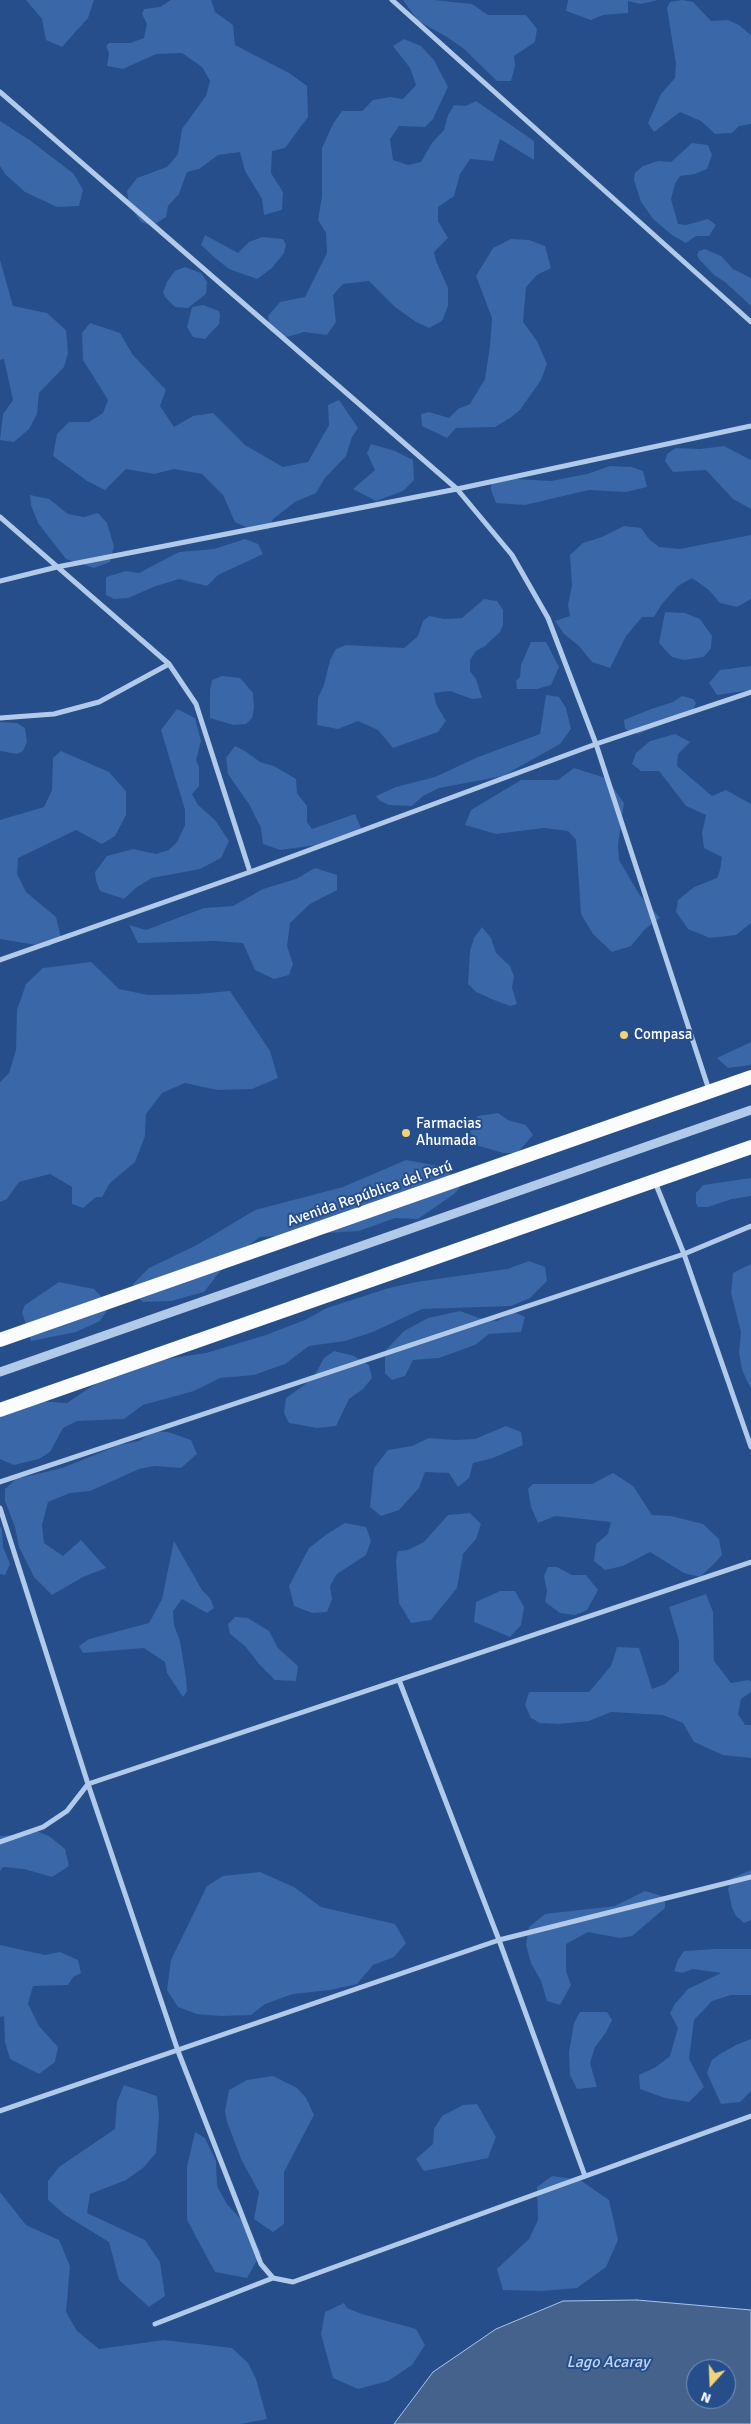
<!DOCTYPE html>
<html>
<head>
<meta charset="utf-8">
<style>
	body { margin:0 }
	#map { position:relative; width:751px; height:2424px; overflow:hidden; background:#254e8a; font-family:Signika,sans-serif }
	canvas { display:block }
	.north { position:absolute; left:686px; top:2359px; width:50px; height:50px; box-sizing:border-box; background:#254e8a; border:1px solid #7c95b9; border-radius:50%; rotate:200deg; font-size:14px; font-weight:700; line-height:20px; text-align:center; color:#fff }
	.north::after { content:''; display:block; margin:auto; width:18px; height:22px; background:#f4d377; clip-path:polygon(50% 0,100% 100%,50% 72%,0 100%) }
</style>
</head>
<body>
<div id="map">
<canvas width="751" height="2424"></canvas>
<div class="north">N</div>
</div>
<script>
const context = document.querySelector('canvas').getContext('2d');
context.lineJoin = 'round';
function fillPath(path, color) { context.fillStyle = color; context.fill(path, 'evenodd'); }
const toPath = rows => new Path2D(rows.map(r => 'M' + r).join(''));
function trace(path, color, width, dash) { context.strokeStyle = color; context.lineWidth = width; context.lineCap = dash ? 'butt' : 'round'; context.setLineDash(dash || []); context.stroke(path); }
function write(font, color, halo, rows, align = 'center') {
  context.font = font + ' Signika,sans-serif'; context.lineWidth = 4; context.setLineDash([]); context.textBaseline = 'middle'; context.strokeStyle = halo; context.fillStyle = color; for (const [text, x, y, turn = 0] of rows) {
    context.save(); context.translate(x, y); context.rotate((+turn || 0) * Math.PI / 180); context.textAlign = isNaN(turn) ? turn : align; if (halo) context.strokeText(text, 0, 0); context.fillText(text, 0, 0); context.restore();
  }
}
fillPath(toPath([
	[26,0,94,0,88,18,62,47,46,40,42,19],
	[171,0,211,0,215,12,233,25,235,45,289,73,307,86,308,117,285,148,272,151,271,173,283,192,282,210,264,215,262,199,245,171,240,152,218,155,199,169,187,172,179,194,168,206,166,217,152,226,141,222,129,205,127,191,137,178,167,167,178,154,182,129,206,96,210,81,202,67,182,53,156,54,123,69,107,66,109,53,106,46,109,43,130,43,144,38,147,24,142,14,144,9,160,7],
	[403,0,434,0,472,4,488,15,526,15,537,29,535,42,514,56,515,66,511,81,497,81,464,49,447,37,418,21],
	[568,0,658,0,641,4,628,1,628,13,603,15,591,20,566,11],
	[682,0,693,2,711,21,728,20,739,25,751,35,751,124,739,126,732,133,715,134,701,121,680,112,654,132,648,123,661,94,675,78,676,64,667,8,670,2],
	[404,39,421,46,434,60,448,87,433,119,425,127,399,126,390,139,393,160,408,165,421,162,432,143,444,130,448,115,454,105,466,106,476,101,534,141,534,160,500,139,493,161,470,159,460,174,454,196,438,207,438,221,448,238,434,252,436,261,448,288,448,306,442,321,429,328,416,322,395,307,369,281,343,284,333,295,336,322,327,335,304,332,287,337,270,331,268,316,280,302,305,297,327,253,326,233,318,220,322,196,322,148,333,124,342,111,362,111,373,100,390,97,403,99,416,85,410,68,393,46],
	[0,121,31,141,74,174,83,190,79,206,57,207,25,192,6,175,0,166],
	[692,143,708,145,712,155,707,169,695,174,680,176,675,184,671,199,678,224,686,225,708,219,716,225,709,236,696,236,686,243,672,235,654,220,641,202,634,180,635,173,643,166,658,161,671,162],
	[205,235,238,253,249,242,262,237,283,239,286,245,284,253,272,268,257,279,229,269,214,257,201,245],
	[511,239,529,240,545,246,551,268,537,275,526,287,523,322,537,341,547,364,541,380,520,410,510,418,495,427,456,428,447,438,422,426,421,414,429,412,449,418,458,409,470,404,485,379,490,346,492,318,476,276,493,248],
	[705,249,721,256,733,269,751,278,751,306,725,282,714,275,699,259,697,255,699,251],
	[0,260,13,306,47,313,66,330,68,353,64,367,39,393,37,414,29,429,14,442,0,440,3,414,13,400,4,359,0,360],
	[185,267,201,273,207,282,206,294,188,308,175,307,165,297,163,292,167,282,175,271],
	[203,305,219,311,220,316,219,324,205,339,193,337,187,327,192,307],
	[90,323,120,333,133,355,166,390,160,406,174,427,193,416,213,413,245,445,283,467,308,462,329,425,328,405,339,400,358,428,352,437,346,456,325,478,316,493,295,502,273,519,269,529,252,530,235,522,223,495,202,474,174,469,154,474,126,469,105,490,87,481,53,456,57,434,69,422,89,422,103,413,108,400,83,360,82,333],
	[371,444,395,451,413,460,414,480,403,491,376,501,353,489,375,470,367,453],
	[724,446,751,460,751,509,733,499,706,470,673,472,665,461,667,454,676,448,700,449],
	[610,466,632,467,643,471,647,487,626,492,589,490,525,505,496,503,491,490,491,482,500,478,551,481,587,474],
	[30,495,49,499,68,514,84,517,98,513,107,523,114,546,110,562,94,568,66,559,38,523,31,505],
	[624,526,641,528,649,539,659,547,680,549,751,535,751,599,737,607,720,603,709,590,692,578,678,586,662,604,654,617,642,617,626,636,610,668,592,662,579,646,564,634,555,621,570,616,568,605,572,585,570,555,583,543,602,537],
	[245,539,258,544,263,554,218,575,207,586,179,579,156,586,128,598,114,599,106,595,106,577,126,571,139,573,179,552,214,549],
	[484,599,497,601,503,610,503,625,500,632,485,646,476,651,470,660,470,671,476,679,482,698,472,699,450,691,434,693,436,704,446,721,438,732,393,748,378,730,358,721,338,729,317,725,318,698,324,685,330,660,336,649,346,645,404,648,418,636,423,621,429,616,444,619,462,618],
	[665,612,685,613,700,619,712,636,711,648,704,657,684,660,672,657,659,643],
	[531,642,546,642,559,667,551,685,537,689,517,689,516,681,520,677,521,665],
	[751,666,751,690,717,695,709,683,720,670],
	[222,676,240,678,253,693,254,708,252,718,246,724,233,725,210,718,210,690,212,680],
	[546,695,559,697,566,708,571,729,560,744,503,776,439,788,423,796,412,806,389,805,380,801,376,796,396,787,435,777,478,757,540,734],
	[682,696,693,699,696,703,692,713,638,734,625,729,624,720,651,709,673,702],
	[177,709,195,718,201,741,196,760,199,767,199,786,192,794,198,805,215,820,229,841,221,858,200,869,152,878,137,887,124,899,100,891,96,881,95,872,107,856,133,849,156,854,169,850,177,842,185,825,185,810,161,730],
	[0,722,17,723,25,728,27,742,23,751,17,754,0,751],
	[675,734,690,742,678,754,677,766,712,796,726,790,751,804,751,923,736,935,710,938,688,929,676,912,678,900,694,887,717,878,720,870,722,857,704,848,702,833,706,815,686,806,659,771,641,771,632,764,636,753,650,741],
	[235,746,245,751,260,762,274,766,296,779,297,793,307,806,307,822,312,829,355,814,361,828,350,837,324,844,280,850,263,844,261,828,249,804,228,774,226,758],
	[61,751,109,772,126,791,126,815,115,836,102,844,76,830,18,858,17,874,26,892,56,917,61,938,48,947,0,939,0,820,44,807,52,790,53,758],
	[574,768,606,778,624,803,618,845,619,860,639,894,660,918,645,929,631,946,612,952,593,934,581,914,576,840,568,831,544,828,496,834,465,825,471,810,521,780,558,780],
	[315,868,337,875,337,890,310,904,290,923,287,946,293,964,289,975,274,979,255,970,243,943,215,941,138,943,129,925,146,930,204,908,233,906,263,889,296,879],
	[482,927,491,938,496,953,510,966,514,976,512,988,517,1004,510,1006,494,1000,476,992,468,984,470,951,474,938],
	[91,962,119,989,148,995,197,994,230,991,270,1051,278,1078,252,1089,217,1090,185,1083,162,1093,146,1114,145,1136,135,1162,110,1183,102,1197,96,1197,83,1208,72,1204,72,1187,50,1174,19,1182,7,1199,0,1202,0,1082,9,1073,16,1050,17,1010,26,984,43,968],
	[751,1042,751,1065,728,1068,717,1058],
	[498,1113,508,1120,526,1125,533,1135,517,1153,503,1153,476,1145,470,1131,480,1126,477,1116],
	[406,1160,444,1167,462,1185,454,1194,418,1219,395,1218,359,1231,260,1237,229,1260,204,1292,171,1301,143,1302,133,1293,133,1284,149,1268,195,1246,255,1210,343,1187],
	[751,1178,751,1196,732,1199,708,1207,698,1207,696,1203,696,1193,703,1185],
	[529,1261,545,1267,547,1281,530,1298,511,1306,422,1309,373,1332,345,1341,309,1346,285,1364,254,1375,220,1378,194,1391,143,1405,124,1419,77,1421,63,1428,50,1452,39,1459,14,1465,0,1459,0,1408,37,1401,67,1403,109,1375,145,1362,206,1353,266,1335,305,1320,327,1308,389,1288,416,1282,507,1269],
	[751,1264,751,1389,742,1370,739,1352,741,1332,731,1293,733,1273],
	[59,1282,94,1289,110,1306,100,1321,76,1332,31,1341,22,1312,25,1305],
	[460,1311,479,1318,497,1321,514,1312,525,1317,521,1332,489,1334,475,1345,439,1358,413,1360,405,1376,392,1380,385,1373,385,1351,404,1331,428,1318],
	[334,1351,354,1356,369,1365,372,1378,363,1389,349,1399,336,1426,317,1428,289,1423,284,1413,286,1398,303,1386,316,1373,324,1358],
	[506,1426,521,1432,523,1445,493,1458,473,1463,469,1478,458,1487,449,1473,425,1472,419,1488,399,1510,381,1516,370,1507,374,1468,388,1450,412,1446,429,1438,455,1440,475,1439],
	[154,1431,168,1432,191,1440,197,1454,181,1468,154,1466,139,1469,90,1491,70,1493,48,1502,42,1525,44,1543,63,1556,81,1540,106,1568,83,1577,52,1595,34,1577,19,1547,15,1527,5,1501,5,1489,16,1479,62,1468,119,1445,139,1441],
	[613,1473,633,1486,652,1515,671,1516,703,1524,719,1539,722,1555,712,1566,700,1577,684,1573,650,1552,623,1566,605,1570,594,1561,596,1544,608,1534,611,1522,555,1516,538,1523,531,1507,528,1489,533,1484,592,1484],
	[470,1513,481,1524,476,1539,463,1554,457,1588,431,1620,411,1623,399,1603,396,1562,397,1553,399,1551,408,1550,424,1542,448,1515],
	[345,1523,366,1527,371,1541,366,1555,337,1574,330,1586,332,1599,327,1612,312,1613,294,1606,289,1586,309,1548,327,1534],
	[0,1526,2,1530,3,1547,10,1564,5,1575,0,1574],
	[174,1541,202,1590,210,1598,214,1608,207,1613,182,1599,173,1611,174,1625,180,1641,186,1678,187,1691,183,1697,167,1673,165,1662,144,1648,83,1653,79,1646,89,1639,149,1623,162,1599],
	[548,1567,557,1567,572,1575,586,1575,598,1590,587,1610,575,1615,560,1613,545,1602,547,1591,544,1576],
	[500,1591,515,1591,524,1607,521,1625,510,1637,474,1622,476,1602],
	[706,1594,713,1612,714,1661,731,1683,749,1680,751,1682,751,1692,741,1699,738,1714,745,1725,751,1725,751,1758,723,1755,694,1742,683,1723,663,1715,611,1712,589,1721,559,1724,540,1723,531,1718,525,1705,529,1692,589,1692,611,1666,617,1647,639,1648,652,1689,665,1684,679,1671,679,1641,669,1607],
	[235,1617,248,1618,269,1631,278,1648,298,1666,296,1681,275,1680,259,1664,245,1646,230,1634,228,1624],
	[31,1829,49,1836,65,1849,69,1866,52,1877,24,1869,3,1867,0,1871,0,1836,15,1835],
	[751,1870,751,1920,744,1923,736,1916,732,1908,728,1889,732,1878],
	[260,1872,294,1887,321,1907,395,1924,406,1943,394,1957,373,1965,357,1984,330,1990,293,1994,265,2004,251,2015,221,2016,197,2014,178,2007,167,1990,171,1960,207,1886,223,1876],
	[645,1891,665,1897,665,1908,632,1936,620,1938,588,1932,566,1944,566,1971,571,1985,560,2005,547,2001,541,1981,531,1963,526,1945,529,1927,545,1914,615,1906],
	[0,1945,45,1955,60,1952,78,1960,81,1973,73,1977,68,1985,33,1986,28,2004,39,2026,58,2047,55,2062,39,2074,10,2059,5,2042,4,2016,0,2017],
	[715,1949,751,1949,751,1995,731,1995,712,2001,694,2020,689,2059,704,2087,689,2102,665,2098,640,2089,639,2075,656,2067,670,2056,678,2028,670,2013,675,2004,688,1989,721,1973,693,1969,682,1973,674,1971,678,1960,684,1951],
	[580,2012,607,2012,612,2020,605,2034,595,2047,590,2063,597,2087,577,2089,570,2075,569,2052,574,2023],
	[751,2039,751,2091,740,2102,721,2104,707,2073,709,2067,712,2060,720,2054,736,2045],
	[273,2076,297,2088,306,2098,314,2115,284,2172,284,2224,273,2232,254,2219,259,2192,242,2161,227,2122,225,2111,229,2090,247,2080],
	[124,2085,157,2096,159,2116,156,2153,143,2168,126,2180,90,2194,87,2213,145,2240,160,2262,165,2296,149,2307,119,2280,109,2242,65,2215,48,2200,48,2181,59,2167,115,2129,117,2102],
	[477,2104,496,2137,488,2158,424,2171,416,2159,433,2144,434,2129,442,2116,463,2105],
	[195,2132,205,2138,216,2161,217,2186,227,2204,247,2226,261,2253,247,2278,215,2272,187,2220,187,2167],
	[552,2176,580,2180,609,2200,618,2240,606,2267,577,2288,542,2291,503,2290,497,2269,529,2239,538,2220,537,2187],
	[0,2192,26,2225,59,2240,70,2266,66,2312,77,2331,99,2349,164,2340,232,2348,248,2363,256,2379,267,2419,241,2424,0,2424],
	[344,2303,347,2308,362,2314,416,2329,425,2345,412,2365,388,2381,358,2389,333,2378,321,2334,325,2312]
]), '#3967a7');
const water = toPath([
	[637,2300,751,2310,751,2424,394,2424,433,2372,496,2329,563,2301,637,2300],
	[696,2369,726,2369,726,2399,696,2399,696,2369]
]);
fillPath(water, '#45628d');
trace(water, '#a7c4eb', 1);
trace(toPath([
	[392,0,751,322],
	[0,92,457,489,512,555,548,618,596,744,709,1090],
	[0,517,169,664,196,704,250,872],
	[0,581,57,567,457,489,751,426],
	[0,718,54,714,99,702,169,664],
	[0,960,250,872,596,744,751,692],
	[655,1182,684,1254,751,1447],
	[0,1482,684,1254,751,1226],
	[0,1508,88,1784,178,2051,261,2264,273,2278,293,2282,751,2116],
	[399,1680,499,1940,585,2176],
	[0,1842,43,1827,67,1811,88,1784,751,1562],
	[0,2111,499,1940,751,1877],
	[155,2324,273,2278]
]), '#b2caea', 5);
trace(toPath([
	[0,1372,751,1110]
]), '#b2caea', 9);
trace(toPath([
	[0,1340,751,1077],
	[0,1410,751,1147]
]), '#fafcfe', 14);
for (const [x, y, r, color] of [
	[624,1035,5,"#f4d377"],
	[406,1133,5,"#f4d377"]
]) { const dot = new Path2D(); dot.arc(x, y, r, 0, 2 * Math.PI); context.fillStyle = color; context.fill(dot); trace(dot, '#254e8a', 2); }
write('15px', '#fff', '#254e8a', [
	["Compasa",634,1035],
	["Farmacias",416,1124],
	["Ahumada",416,1141]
], 'left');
write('15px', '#fff', '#254e8a', [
	["Avenida República del Perú",370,1194,-19]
]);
write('italic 16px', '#bed4f1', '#254e8a', [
	["Lago Acaray",608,2363]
]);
</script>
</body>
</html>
